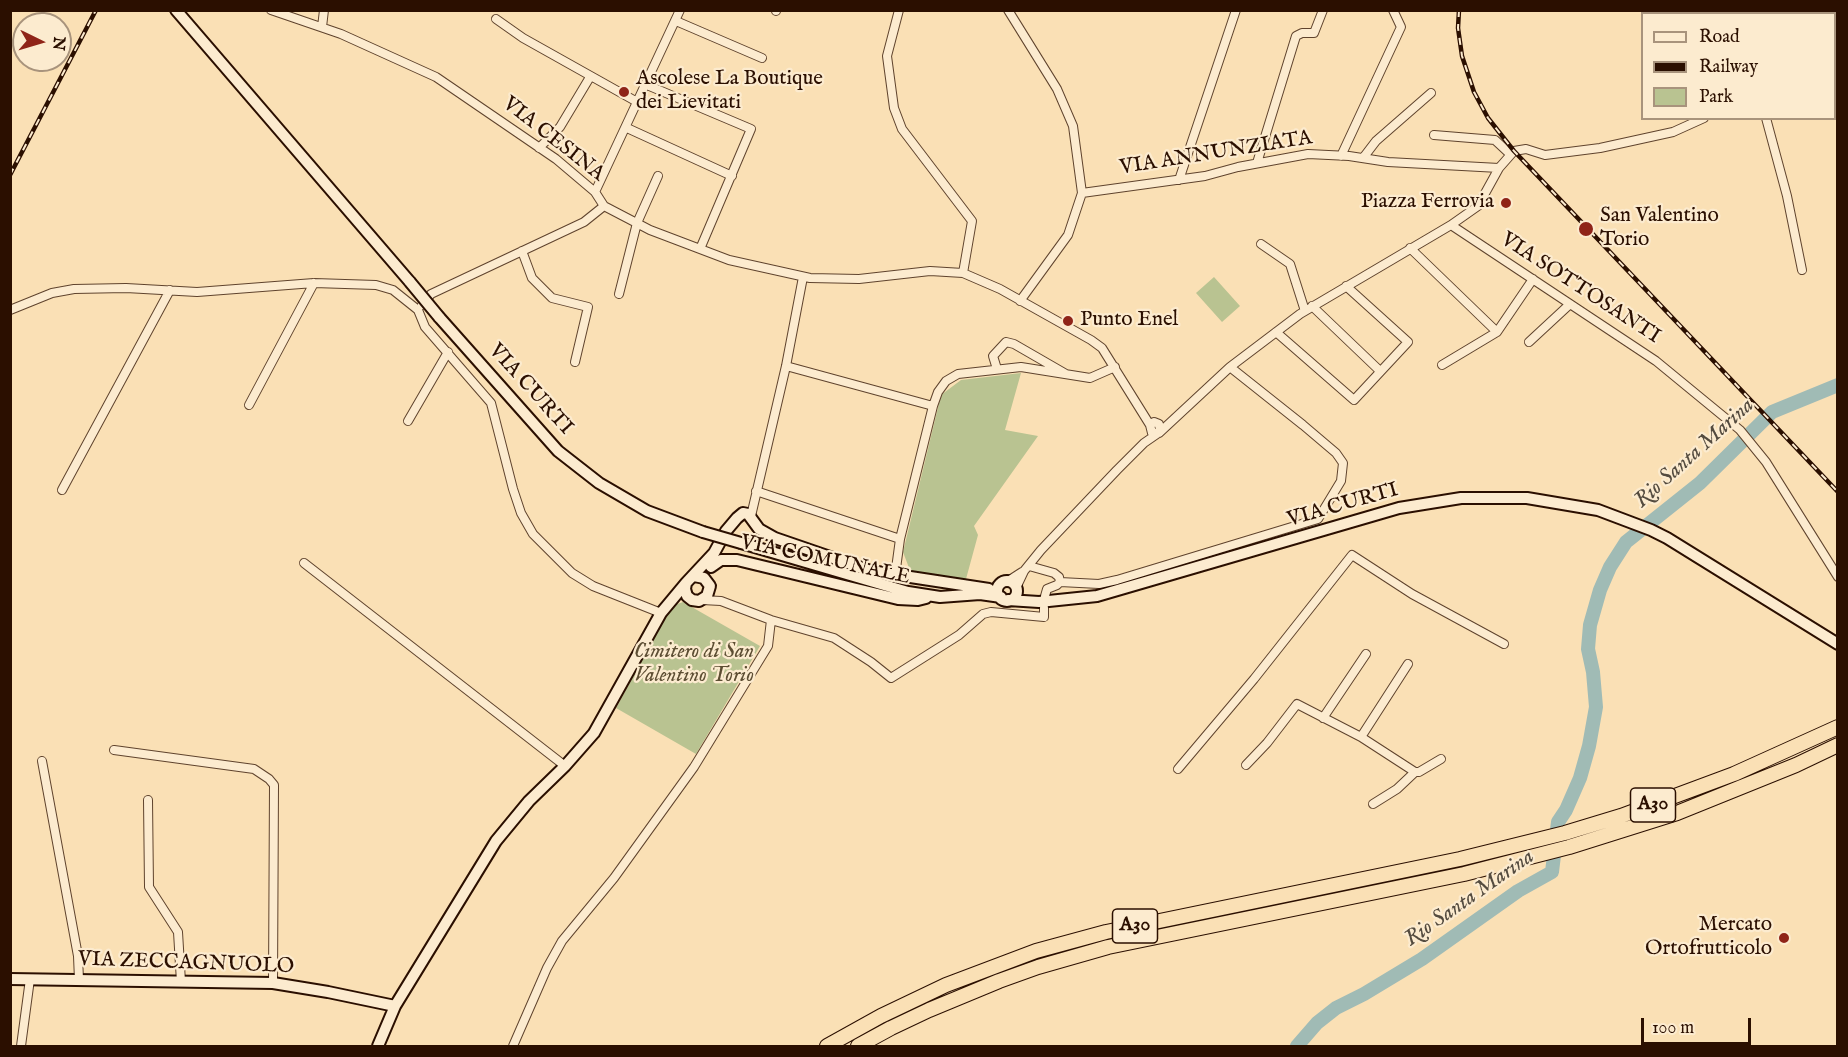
<!DOCTYPE html>
<html>
<head>
<meta charset="utf-8">
<style>
	body { margin:0 }
	#map { position:relative; width:1848px; height:1057px; overflow:hidden; background:#fae0b5; font-family:"IM FELL English",serif }
	canvas { display:block }
	.frame { position:absolute; inset:0; border:12px solid #2b0f00; pointer-events:none }
	.legend { position:absolute; left:1641px; top:12px; width:195px; height:108px; box-sizing:border-box; background:#fcebcf; border:2px solid #a8937c; margin:0; padding:8px 10px; list-style:none; font-size:18px; color:#2b0f00 }
	.legend li { display:flex; align-items:center; gap:12px; height:30px }
	.legend b { width:30px; border:2px solid #a8937c }
	.north { position:absolute; left:12px; top:12px; width:60px; height:60px; box-sizing:border-box; background:#fcebcf; border:2px solid #a8937c; border-radius:50%; rotate:95deg; font-size:16px; font-weight:700; line-height:24px; text-align:center; color:#2b0f00 }
	.north::after { content:''; display:block; margin:auto; width:21px; height:27px; background:#8f2418; clip-path:polygon(50% 0,100% 100%,50% 72%,0 100%) }
	.scale { position:absolute; left:1641px; top:1018px; width:110px; height:27px; box-sizing:border-box; border:3px solid #2b0f00; border-top:0; padding-left:8px; font-size:18px; line-height:21px; white-space:nowrap; color:#2b0f00; -webkit-text-stroke:4px #fcebcf; paint-order:stroke }
</style>
</head>
<body>
<div id="map">
<canvas width="1848" height="1057"></canvas>
<div class="frame"></div>
<ul class="legend">
<li><b style="height:8px;background:#fcebcf"></b>Road</li>
<li><b style="height:8px;background:#2b0f00"></b>Railway</li>
<li><b style="height:16px;background:#b9c391"></b>Park</li>
</ul>
<div class="north">N</div>
<div class="scale">100 m</div>
</div>
<script>
const context = document.querySelector('canvas').getContext('2d');
context.lineJoin = 'round';
function fillPath(path, color) { context.fillStyle = color; context.fill(path, 'evenodd'); }
const toPath = rows => new Path2D(rows.map(r => 'M' + r).join(''));
function trace(path, color, width, dash) { context.strokeStyle = color; context.lineWidth = width; context.lineCap = dash ? 'butt' : 'round'; context.setLineDash(dash || []); context.stroke(path); }
function write(font, color, halo, rows, align = 'center') {
  context.font = font + ' "IM FELL English",serif'; context.lineWidth = 4.5; context.setLineDash([]); context.textBaseline = 'middle'; context.strokeStyle = halo; context.fillStyle = color; for (const [text, x, y, turn = 0] of rows) {
    context.save(); context.translate(x, y); context.rotate((+turn || 0) * Math.PI / 180); context.textAlign = isNaN(turn) ? turn : align; if (halo) context.strokeText(text, 0, 0); context.fillText(text, 0, 0); context.restore();
  }
}
fillPath(toPath([
	[1214,277,1240,306,1222,322,1196,293],
	[1021,373,1005,430,1038,436,974,526,978,535,966,579,911,573,903,552,941,395,961,380],
	[683,602,760,646,696,754,616,708,672,606]
]), '#b9c391');
trace(toPath([
	[1297,1046,1317,1023,1336,1008,1364,994,1422,959,1518,891,1552,872,1558,822,1566,810,1580,778,1589,746,1596,707,1593,672,1588,649,1590,625,1600,590,1610,567,1626,542,1700,483,1772,412,1838,385]
]), '#a0bbb5', 14);
const street = toPath([
	[271,10,341,34,436,77,556,159,595,192,604,206,650,230,729,260,810,278,859,279,930,271,963,273,1000,289,1091,340,1102,348,1150,425],
	[776,10,776,11],
	[899,10,887,56,894,108,902,129,972,221,963,273],
	[1008,10,1057,89,1073,126,1082,193,1068,235,1020,301],
	[1658,10,1660,14],
	[1767,10,1767,14],
	[496,19,523,38,639,103],
	[676,21,762,58],
	[322,27,324,10],
	[1834,37,1838,35],
	[647,85,751,129,700,249],
	[1766,118,1787,196,1802,270],
	[627,128,732,176],
	[1434,135,1495,140,1510,154],
	[539,148,560,127,590,77],
	[1341,156,1401,27,1393,10],
	[1363,158,1376,141,1431,93],
	[1257,163,1296,36,1302,33,1314,33,1323,10],
	[1179,180,1236,10],
	[595,192,680,10],
	[1082,193,1205,176,1238,167,1308,154,1349,156,1388,162,1499,168],
	[1451,225,1478,206,1499,168,1514,151,1526,149,1545,155,1600,148,1673,132,1704,118],
	[1261,244,1290,264,1305,311],
	[1410,248,1497,332],
	[522,251,532,278,552,298,588,307,575,362],
	[619,294,637,223,658,176],
	[422,305,431,294,584,222,604,206],
	[1312,306,1380,371],
	[10,310,52,293,74,289,126,288,197,292,314,283,376,285,393,290,418,310,425,327,491,403,513,489,521,513,533,534,572,573,593,586,661,613],
	[1276,332,1354,400,1408,342,1346,286],
	[1529,342,1570,304],
	[1442,365,1497,332,1533,279],
	[786,366,933,406],
	[997,369,993,356,1006,342,1014,344,1066,374],
	[249,405,314,283],
	[408,421,448,352],
	[1160,431,1159,424,1154,422,1150,425,1152,433,1159,433,1230,367,1300,314,1451,225,1656,361,1740,430,1766,462,1838,577],
	[62,490,170,290],
	[756,491,900,539],
	[751,516,786,366,803,277],
	[304,563,565,766],
	[1029,566,1054,573,1059,577,1060,582,1057,585,1047,589,1045,596],
	[895,576,900,539,933,406,938,392,946,381,958,374,1021,367,1090,378,1115,367],
	[1008,581,1022,572],
	[1060,582,1099,584,1117,580,1318,519,1341,481,1343,463,1336,453,1303,425,1230,367],
	[1016,588,1024,571,1041,550,1117,470,1144,443,1157,434],
	[702,600,721,601,771,620,834,638,871,662,891,678,959,635,983,614,991,612,1044,617,1044,608],
	[1323,718,1366,654],
	[1361,737,1408,664],
	[114,750,254,769,269,779,274,785,273,983],
	[42,761,78,956,79,980],
	[1246,765,1267,743,1297,704,1361,737,1415,772,1419,772,1441,759],
	[1178,769,1254,679,1352,555,1412,594,1504,644],
	[148,800,149,887,178,932,181,982],
	[1373,804,1397,789,1415,772],
	[21,1046,30,979],
	[513,1046,547,968,562,941,614,878,694,767,768,646,771,620]
]);
const secondary = toPath([
	[176,10,410,282],
	[439,317,558,451,599,483,647,511,703,532],
	[741,543,908,592,940,597,980,594,1001,597],
	[711,567,721,560,737,560,898,599,918,600,926,598],
	[694,576,704,578,710,586,707,596,699,601,692,600,687,596,685,589,686,583,714,553,726,531,737,518,743,513,748,514,759,529,775,538,871,571,989,589],
	'997 591a10 10 0 1 1 20 0a10 10 0 1 1-20 0Z',
	[1008,600,1039,602,1097,596,1399,508,1461,498,1527,498,1598,510,1651,530,1667,538,1838,644],
	[10,979,273,983,328,992,395,1006],
	[378,1046,395,1006,496,841,529,801,565,766,594,733,661,613,686,583]
]);
const highway = toPath([
	[827,1046,881,1016,946,985,1036,951,1106,932,1460,859,1565,833,1621,816,1734,774,1838,727],
	[858,1046,891,1028,929,1010,999,981,1038,967,1108,947,1464,874,1569,847,1677,813,1796,765,1838,745]
]);
trace(street, '#5f432d', 10);
trace(secondary, '#2b0f00', 14);
trace(highway, '#2b0f00', 16);
trace(street, '#fcebcf', 8);
trace(secondary, '#fcebcf', 10);
trace(highway, '#fae0b5', 14);
const rail = toPath([
	[1459,10,1458,28,1462,56,1474,92,1488,118,1514,151,1838,492],
	[10,175,96,10]
]);
trace(rail, '#2b0f00', 4.5);
trace(rail, '#fcebcf', 2, [7]);
const secondaryBridge = toPath([
	[410,282,439,317],
	[703,532,741,543]
]);
trace(secondaryBridge, '#2b0f00', 14, []);
trace(secondaryBridge, '#fcebcf', 10);
for (const [x, y, r, color] of [
	[624,92,6,"#8f2418"],
	[1506,203,6,"#8f2418"],
	[1586,229,8,"#8f2418"],
	[1068,321,6,"#8f2418"],
	[1784,938,6,"#8f2418"]
]) { const dot = new Path2D(); dot.arc(x, y, r, 0, 2 * Math.PI); context.fillStyle = color; context.fill(dot); trace(dot, '#fcebcf', 2); }
for (const [x, y, w] of [
	[1653,805,45],
	[1135,926,45]
]) { const box = new Path2D(); box.roundRect(x - w / 2, y - 17, w, 34, 4.5); context.fillStyle = '#fcebcf'; context.fill(box); trace(box, '#2b0f00', 1.5); }
write('bold 20px', '#2b0f00', null, [
	["A30",1653,805],
	["A30",1135,926]
]);
write('21px', '#2b0f00', '#fcebcf', [
	["Ascolese La Boutique",636,80],
	["dei Lievitati",636,104],
	["Piazza Ferrovia",1494,203,"right"],
	["San Valentino",1600,217],
	["Torio",1600,241],
	["Punto Enel",1080,321],
	["Mercato",1772,926,"right"],
	["Ortofrutticolo",1772,950,"right"]
], 'left');
write('21px', '#2b0f00', '#fcebcf', [
	["VIA CESINA",553,140,38],
	["VIA ANNUNZIATA",1216,154,-9],
	["VIA SOTTOSANTI",1580,289,33],
	["VIA CURTI",530,390,48],
	["VIA CURTI",1343,506,-16],
	["VIA COMUNALE",825,561,12],
	["VIA ZECCAGNUOLO",186,964,2]
]);
write('italic 21px', '#5d4e33', '#fcebcf', [
	["Cimitero di San",694,653],
	["Valentino Torio",694,677]
]);
write('italic 22px', '#544b3f', '#fcebcf', [
	["Rio Santa Marina",1695,454,-42],
	["Rio Santa Marina",1470,899,-35]
]);
</script>
</body>
</html>
